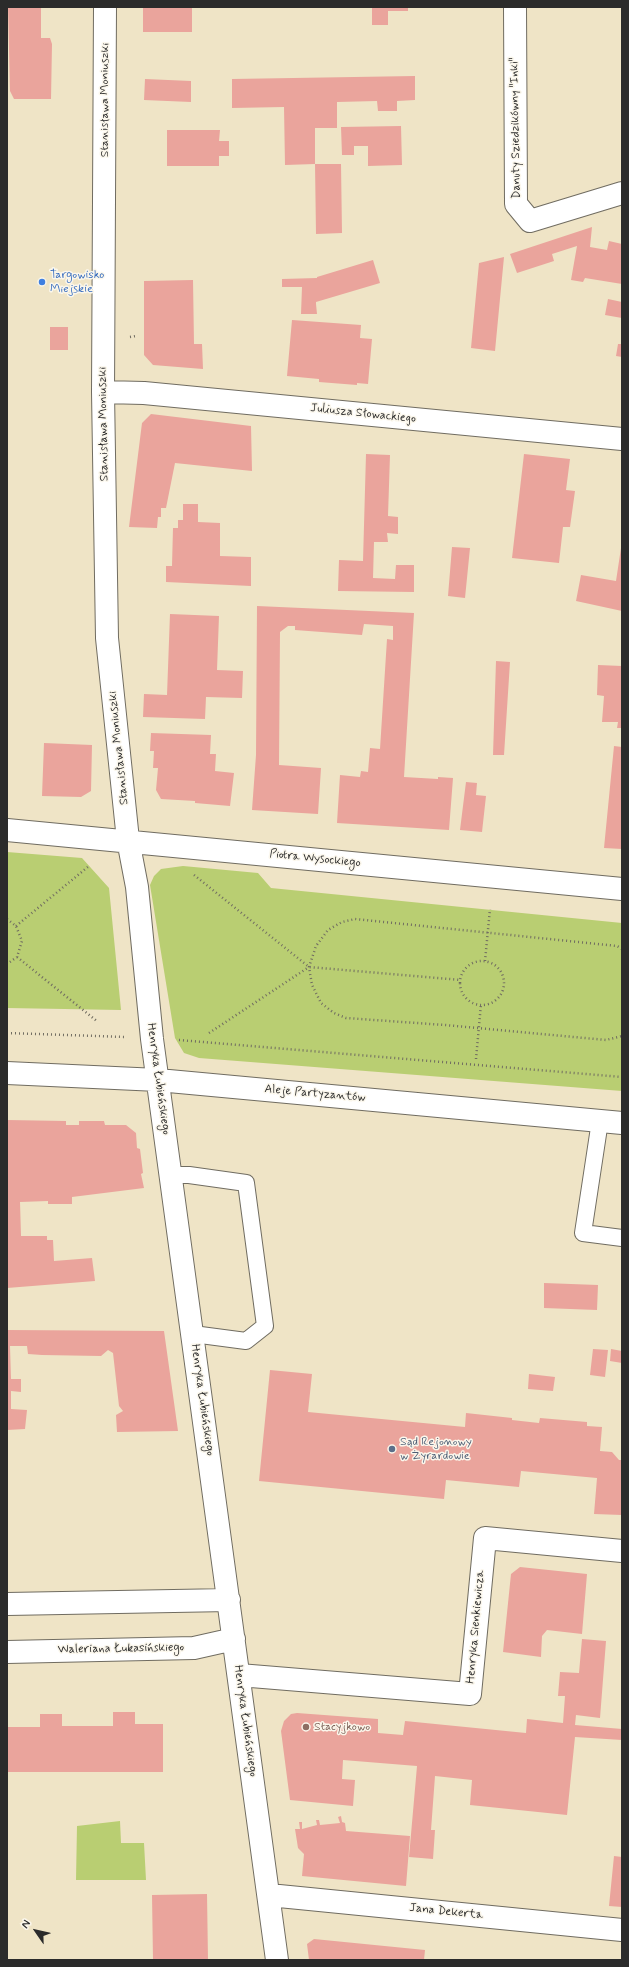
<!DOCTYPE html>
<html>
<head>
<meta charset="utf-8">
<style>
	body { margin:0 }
	#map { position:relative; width:629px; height:1967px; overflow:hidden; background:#efe4c6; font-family:Mynerve,sans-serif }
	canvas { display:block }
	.frame { position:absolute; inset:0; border:8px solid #2b2b2b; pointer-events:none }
	.north { position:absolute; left:16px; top:1911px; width:40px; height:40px; -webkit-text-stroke:3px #fbf7ec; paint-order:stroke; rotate:304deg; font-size:11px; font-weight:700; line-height:16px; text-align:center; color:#2b2b2b }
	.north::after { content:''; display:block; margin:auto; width:14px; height:18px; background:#2b2b2b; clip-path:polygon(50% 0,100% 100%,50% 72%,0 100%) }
</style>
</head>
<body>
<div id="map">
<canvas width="629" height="1967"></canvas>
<div class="frame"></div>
<div class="north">N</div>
</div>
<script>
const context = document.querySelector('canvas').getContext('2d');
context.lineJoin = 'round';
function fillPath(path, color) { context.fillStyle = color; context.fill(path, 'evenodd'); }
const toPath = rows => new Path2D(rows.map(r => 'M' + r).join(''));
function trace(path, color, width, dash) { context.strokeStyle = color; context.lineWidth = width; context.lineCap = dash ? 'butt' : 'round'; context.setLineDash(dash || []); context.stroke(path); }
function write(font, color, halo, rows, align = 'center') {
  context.font = font + ' Mynerve,sans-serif'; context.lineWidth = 3; context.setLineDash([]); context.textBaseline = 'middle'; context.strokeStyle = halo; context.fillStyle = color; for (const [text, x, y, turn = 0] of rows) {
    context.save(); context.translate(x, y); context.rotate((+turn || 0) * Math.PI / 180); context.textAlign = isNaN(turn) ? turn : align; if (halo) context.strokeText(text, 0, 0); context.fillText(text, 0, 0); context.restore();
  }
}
fillPath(toPath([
	[7,852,82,858,109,888,121,1010,7,1008],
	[183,866,258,873,271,888,622,923,622,1091,199,1058,184,1053,175,1038,150,885,154,876,161,869],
	[120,1821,121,1843,144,1843,146,1880,76,1880,77,1826]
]), '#b9ce72');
fillPath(toPath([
	[8,7,41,7,41,38,50,38,52,44,51,99,14,99,10,91],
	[143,7,192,7,192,32,143,32],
	[372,7,408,7,408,11,388,11,388,25,372,25],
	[415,76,415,100,397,101,397,111,378,111,377,101,337,102,337,128,315,128,315,164,285,165,284,107,232,108,232,79],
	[145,79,191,81,191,102,144,100],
	[401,126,402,165,368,166,368,146,354,146,354,155,342,155,341,127],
	[167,130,220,130,219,141,229,141,229,156,219,156,219,166,167,166],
	[315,164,341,164,342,233,316,234],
	[592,227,590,247,607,250,609,241,622,244,622,284,585,278,583,282,571,280,577,246,552,254,554,261,517,273,510,254],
	[504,257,495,351,471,348,479,263],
	[373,260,380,283,316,302,316,288,316,304,317,314,301,314,302,287,282,287,282,279,317,278,317,277],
	[193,280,194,344,202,344,203,369,153,365,144,355,144,281],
	[608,299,622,302,622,318,605,315],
	[292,320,361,325,360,338,372,339,368,384,357,383,357,385,319,382,319,379,287,376],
	[50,327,68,327,68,350,50,350],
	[618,344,622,344,622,357,616,356],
	[151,414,251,426,252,471,175,463,166,508,161,508,161,517,158,517,157,528,129,527,142,423],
	[366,454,390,455,388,516,398,517,398,534,387,533,388,542,374,542,373,578,395,579,396,565,414,565,414,592,338,591,339,560,363,561],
	[524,454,570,459,566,490,575,491,570,527,563,527,559,563,512,558],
	[183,504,198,504,198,522,220,523,220,556,251,557,251,586,166,582,166,566,172,566,173,528,178,528,178,520,183,520],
	[452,547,470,548,465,598,448,596],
	[621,548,622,611,576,601,581,575,616,581],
	[257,606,414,613,404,777,438,779,438,777,453,778,449,830,337,823,340,775,360,777,361,771,368,772,370,748,380,749,387,639,393,640,393,626,364,624,362,635,295,630,295,626,288,626,280,632,279,765,321,768,318,814,252,810,256,755],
	[170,614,219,616,217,670,243,671,242,698,206,697,205,719,143,717,144,694,167,695],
	[496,661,510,662,504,755,493,755],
	[598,665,622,666,622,728,617,728,618,722,602,722,604,696,597,695],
	[151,733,211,735,210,754,216,754,215,771,234,773,230,806,195,803,195,801,161,799,156,790,158,768,153,768,154,751,150,751],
	[44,743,92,745,91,791,81,797,42,796],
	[614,746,622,747,622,849,604,848],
	[466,782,477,783,476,795,486,796,482,832,460,830],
	[7,1120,66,1121,66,1125,79,1125,79,1121,104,1121,105,1125,126,1125,136,1133,137,1148,140,1149,143,1173,141,1174,144,1188,72,1197,72,1204,48,1204,48,1201,20,1202,21,1236,47,1236,47,1240,53,1240,54,1261,92,1258,95,1281,7,1288],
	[544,1283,598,1285,597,1310,544,1308],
	[7,1330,164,1331,178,1431,117,1432,116,1415,123,1411,119,1406,113,1353,108,1350,101,1356,42,1355,28,1354,27,1346,10,1346,11,1379,21,1379,21,1392,11,1391,11,1409,27,1410,25,1429,7,1430],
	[593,1349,608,1350,605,1377,590,1375],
	[611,1349,622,1351,622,1363,610,1361],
	[270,1370,312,1374,308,1412,465,1427,466,1413,512,1418,512,1420,539,1423,540,1418,587,1422,587,1426,602,1427,600,1451,612,1452,619,1460,622,1460,622,1515,594,1514,597,1478,521,1471,519,1487,446,1480,444,1499,259,1481],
	[529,1374,555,1377,553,1391,528,1389],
	[520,1567,587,1574,582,1634,547,1630,542,1636,541,1657,503,1652,511,1574],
	[582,1639,606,1641,600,1718,576,1715,575,1725,622,1729,622,1740,575,1737,567,1815,470,1805,472,1780,435,1776,431,1830,435,1830,433,1859,409,1857,417,1766,343,1760,342,1779,355,1780,353,1806,290,1800,281,1731,284,1721,291,1714,297,1713,378,1719,378,1733,403,1735,405,1721,526,1733,527,1719,563,1723,565,1696,558,1696,560,1672,579,1673],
	[113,1712,135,1712,135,1724,163,1724,163,1772,7,1772,7,1727,40,1727,40,1714,62,1714,62,1726,113,1726],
	[341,1816,342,1822,345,1823,346,1831,410,1836,406,1886,302,1876,304,1854,298,1848,295,1829,300,1829,299,1822,302,1822,302,1829,317,1825,316,1820,319,1820,320,1825,340,1823,338,1817],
	[614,1856,622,1857,622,1907,609,1906],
	[207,1894,208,1960,153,1960,152,1895],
	[314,1939,425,1950,424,1960,309,1960,307,1944]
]), '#eaa49c');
const service = toPath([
	[600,1121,583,1233,622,1238],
	[171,1175,189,1175,246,1183,265,1326,246,1341,193,1334]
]);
const minor = toPath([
	[105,7,103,392,107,638,128,840,137,887,152,1039,277,1960],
	[515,7,516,204,530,221,622,193],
	[103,392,144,393,622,439],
	[7,830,622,889],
	[7,1073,158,1080,622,1123],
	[7,1604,229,1600],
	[7,1652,194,1648,234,1639],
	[239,1675,470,1694,485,1538,622,1551],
	[269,1895,622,1930]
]);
trace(service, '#706c61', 18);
trace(minor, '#706c61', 24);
trace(toPath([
	[130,337,136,336],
	[194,875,309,967,461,980],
	[7,919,16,926,22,941,17,957,7,964],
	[16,926,89,866],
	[622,949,617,946,355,919,342,922,328,930,316,946,309,967,312,985,321,1003,334,1013,346,1018,445,1025,606,1040,622,1036],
	[17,957,98,1022],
	[485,961,490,909],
	'460 983a22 22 0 1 1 44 0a22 22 0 1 1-44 0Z',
	[7,1033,126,1037],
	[209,1033,309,967],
	[179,1040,622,1077],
	[476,1059,481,1004]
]), '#706c61', 2.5, [1, 3]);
trace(service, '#fff', 16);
trace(minor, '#fff', 22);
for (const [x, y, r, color] of [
	[42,282,4,"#3f7fe0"],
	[392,1449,4,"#5c6f8a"],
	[306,1727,4,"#8d6e63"]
]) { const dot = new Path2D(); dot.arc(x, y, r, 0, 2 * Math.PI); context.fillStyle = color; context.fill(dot); trace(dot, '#fbf7ec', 1.5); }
write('12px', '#2b2b2b', '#fbf7ec', [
	["Stanisława Moniuszki",105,100,-90],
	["Danuty Sziedzikówny \"Inki\"",516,128,-91],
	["Juliusza Słowackiego",363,414,6],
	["Stanisława Moniuszki",104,424,-91],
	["Stanisława Moniuszki",119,748,-96],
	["Piotra Wysockiego",315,859,6],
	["Henryka Łubieńskiego",158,1079,82],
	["Aleje Partyzantów",315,1094,5],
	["Henryka Łubieńskiego",202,1400,82],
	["Henryka Sienkiewicza",476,1627,-85],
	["Waleriana Łukasińskiego",121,1649,-1],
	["Henryka Łubieńskiego",245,1721,82],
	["Jana Dekerta",446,1912,6]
]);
write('12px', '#366cbe', '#fbf7ec', [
	["Targowisko",50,275],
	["Miejskie",50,289]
], 'left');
write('12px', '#4e5e75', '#fbf7ec', [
	["Sąd Rejonowy",400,1442],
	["w Żyrardowie",400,1456]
], 'left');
write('12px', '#785e54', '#fbf7ec', [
	["Stacyjkowo",314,1727]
], 'left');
</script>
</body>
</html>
